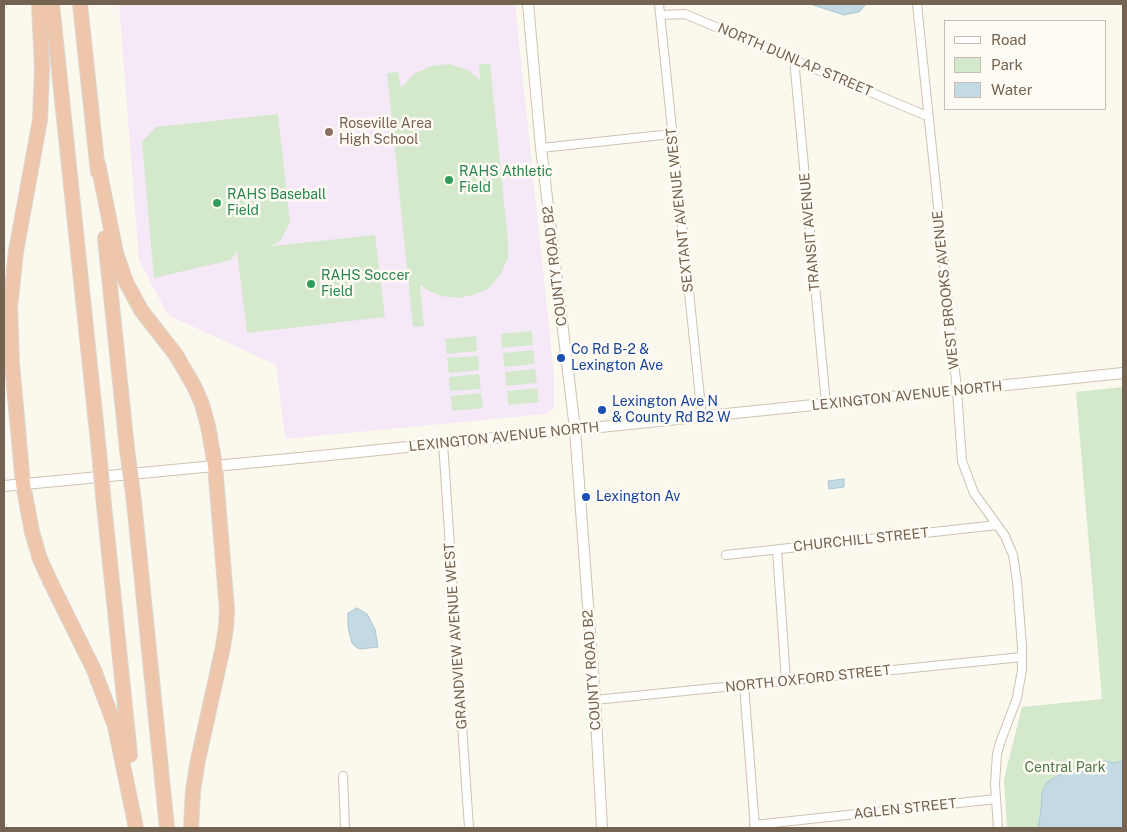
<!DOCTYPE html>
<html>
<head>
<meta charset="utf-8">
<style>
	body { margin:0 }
	#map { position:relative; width:1127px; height:832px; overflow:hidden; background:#fbf8ed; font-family:"Public Sans",sans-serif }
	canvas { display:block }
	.frame { position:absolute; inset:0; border:5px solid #756351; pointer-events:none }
	.legend { position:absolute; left:944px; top:20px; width:162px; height:90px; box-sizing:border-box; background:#fefbf4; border:1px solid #c7beb3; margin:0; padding:6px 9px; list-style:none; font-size:15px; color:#756351 }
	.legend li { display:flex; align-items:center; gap:10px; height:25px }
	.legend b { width:25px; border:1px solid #c7beb3 }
</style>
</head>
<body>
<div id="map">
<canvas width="1127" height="832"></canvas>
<div class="frame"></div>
<ul class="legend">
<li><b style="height:6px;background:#fff"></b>Road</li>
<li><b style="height:14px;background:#d4e8cc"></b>Park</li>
<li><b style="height:14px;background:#c3dae4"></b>Water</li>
</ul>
</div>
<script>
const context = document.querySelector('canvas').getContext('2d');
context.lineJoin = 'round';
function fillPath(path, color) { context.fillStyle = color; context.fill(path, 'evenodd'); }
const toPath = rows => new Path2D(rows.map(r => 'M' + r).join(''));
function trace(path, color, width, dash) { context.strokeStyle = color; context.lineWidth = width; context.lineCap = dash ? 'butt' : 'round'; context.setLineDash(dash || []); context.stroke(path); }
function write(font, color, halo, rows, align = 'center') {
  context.font = font + ' "Public Sans",sans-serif'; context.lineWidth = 5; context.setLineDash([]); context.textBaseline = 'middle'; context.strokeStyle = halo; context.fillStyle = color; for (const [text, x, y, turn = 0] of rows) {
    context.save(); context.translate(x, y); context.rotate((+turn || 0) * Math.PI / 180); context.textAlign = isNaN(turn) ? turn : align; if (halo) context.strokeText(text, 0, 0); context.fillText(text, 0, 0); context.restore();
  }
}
fillPath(toPath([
	[119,4,515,4,554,375,554,408,546,414,285,439,276,365,168,315,139,260]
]), '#f5e9f8');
fillPath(toPath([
	[449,64,468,70,480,80,479,64,490,64,508,241,508,258,500,275,488,289,473,295,458,298,441,296,429,291,420,284,424,326,413,327,387,73,398,72,401,88,414,74,431,66],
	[278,114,290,223,280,241,272,246,264,247,375,235,385,317,247,333,237,251,231,260,154,278,142,142,156,127],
	[532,331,533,345,502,348,501,334],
	[476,336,477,351,447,354,445,339],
	[533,350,535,364,504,367,503,353],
	[478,356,479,370,449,373,447,358],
	[535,369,537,383,506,386,505,372],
	[479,374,481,389,450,391,449,377],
	[1123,387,1123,828,1007,828,1004,779,1022,707,1102,699,1076,392],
	[537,388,539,402,508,405,507,391],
	[481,393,483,408,452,411,451,396]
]), '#d4e8cc');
const water = toPath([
	[810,4,866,4,859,12,844,15,810,4],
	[844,479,844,487,829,489,828,481,844,479],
	[357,608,367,614,375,629,378,647,360,649,356,647,352,643,348,627,348,613,357,608],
	[1105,761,1114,763,1123,761,1123,828,1038,828,1041,810,1042,793,1046,783,1057,776,1094,763,1105,761]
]);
fillPath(water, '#c3dae4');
trace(water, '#aac8d4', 1);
const street = toPath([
	[659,4,702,417],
	[917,4,957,390,962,461,974,493,1005,536,1013,555,1017,581,1022,647,1022,670,1017,698,1000,743,997,754,995,784,998,828],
	[661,15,685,14,927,116],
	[794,59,826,404],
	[541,148,672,134],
	[443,443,469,828],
	[777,550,786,681],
	[726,555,997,525],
	[744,685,755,828],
	[595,700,1022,657],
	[343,776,345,828],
	[754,825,996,799]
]);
const secondary = toPath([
	[528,4,541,148,575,429,595,700,602,828],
	[4,486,320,456,1123,373]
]);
const highway = toPath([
	[39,4,42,69,40,120,16,251,10,308,12,364,23,484,32,532,40,559,50,581,94,670,115,726,136,828],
	[52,4,99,452],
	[80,4,98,172],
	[98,164,116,253,126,282,141,310,176,355,194,386,202,404,208,426,215,465,227,610,226,627,223,647,198,760,193,790,191,828],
	[105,238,127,449],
	[134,502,167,828],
	[104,505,130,755]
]);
trace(street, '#cdc2b3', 10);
trace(secondary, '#cfc3b1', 12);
trace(highway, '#dbd6d2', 16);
trace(street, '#fff', 8);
trace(secondary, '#fff', 10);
trace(highway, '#eec6ab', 14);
const highwayBridge = toPath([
	[127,449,134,502],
	[99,452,104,505]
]);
trace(highwayBridge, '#dbd6d2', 16, []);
trace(highwayBridge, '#eec6ab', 14);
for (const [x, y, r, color] of [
	[329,132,5,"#8d6e63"],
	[449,180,5,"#2e9e5b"],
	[217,203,5,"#2e9e5b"],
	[311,284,5,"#2e9e5b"],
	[561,358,5,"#1a4fb4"],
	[602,410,5,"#1a4fb4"],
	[586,497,5,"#1a4fb4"]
]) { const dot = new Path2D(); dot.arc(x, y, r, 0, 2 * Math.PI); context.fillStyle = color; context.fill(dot); trace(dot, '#fefbf4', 2); }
write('14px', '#756351', '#fefbf4', [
	["NORTH DUNLAP STREET",795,60,23],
	["SEXTANT AVENUE WEST",680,210,-96],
	["TRANSIT AVENUE",810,232,-95],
	["COUNTY ROAD B2",555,266,-97],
	["WEST BROOKS AVENUE",946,290,-96],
	["LEXINGTON AVENUE NORTH",907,396,-6],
	["LEXINGTON AVENUE NORTH",504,437,-6],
	["CHURCHILL STREET",861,540,-6],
	["GRANDVIEW AVENUE WEST",456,636,-94],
	["COUNTY ROAD B2",592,670,-94],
	["NORTH OXFORD STREET",808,679,-6],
	["AGLEN STREET",905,809,-6]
]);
write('14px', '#785e54', '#fefbf4', [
	["Roseville Area",339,124],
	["High School",339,140]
], 'left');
write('14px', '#27864d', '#fefbf4', [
	["RAHS Athletic",459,172],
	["Field",459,188],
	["RAHS Baseball",227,195],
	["Field",227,211],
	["RAHS Soccer",321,276],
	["Field",321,292]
], 'left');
write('14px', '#164399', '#fefbf4', [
	["Co Rd B-2 &",571,350],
	["Lexington Ave",571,366],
	["Lexington Ave N",612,402],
	["& County Rd B2 W",612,418],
	["Lexington Av",596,497]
], 'left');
write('14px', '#52794b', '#fefbf4', [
	["Central Park",1065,768]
]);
</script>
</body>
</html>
